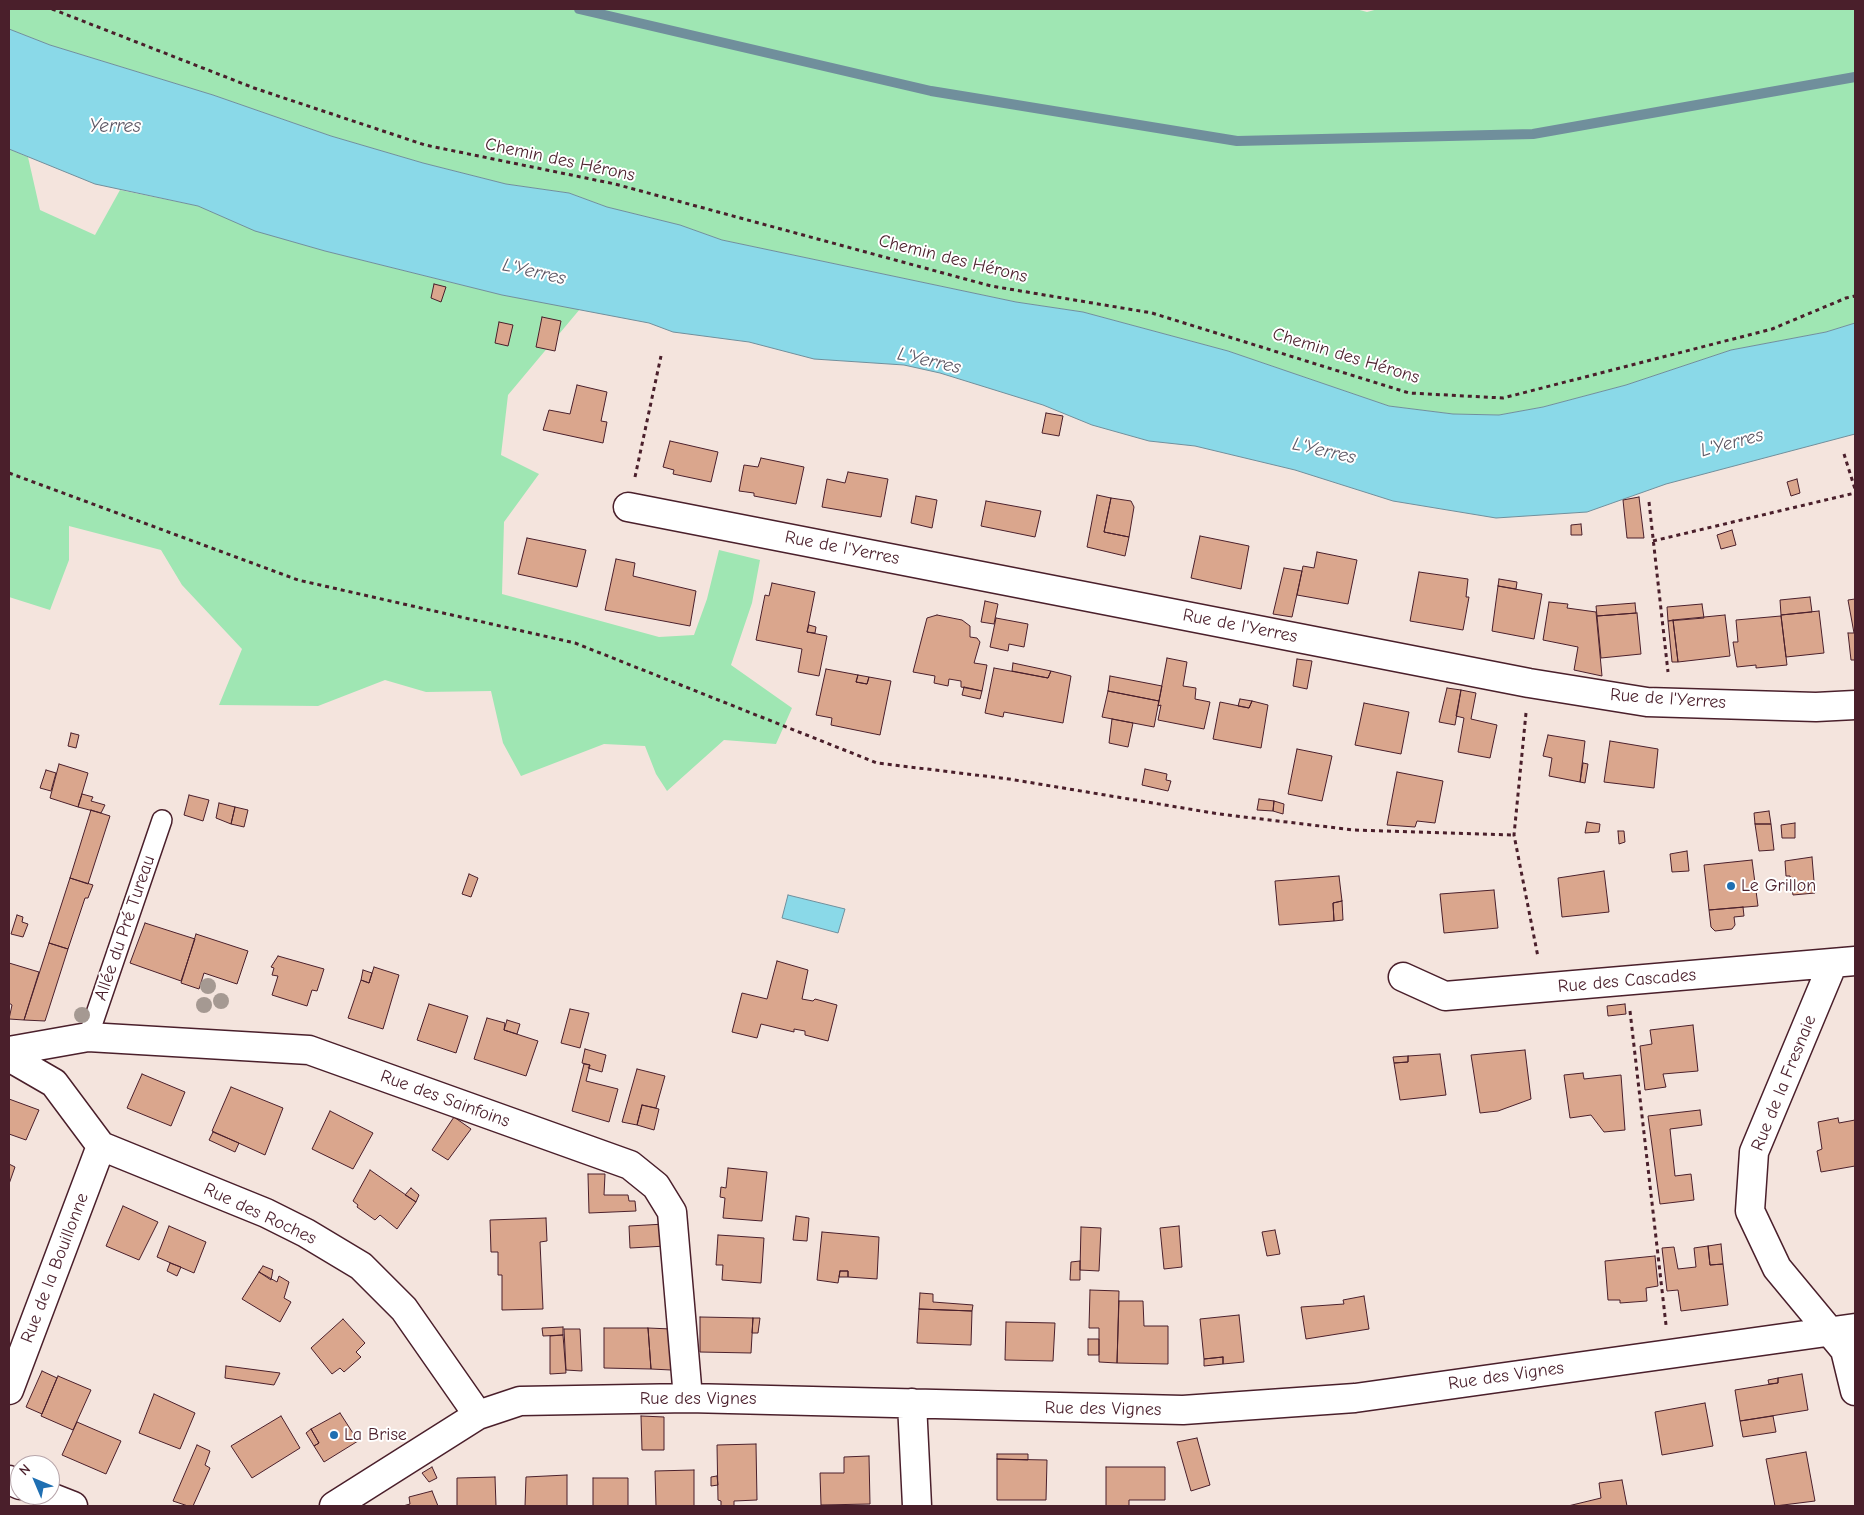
<!DOCTYPE html>
<html>
<head>
<meta charset="utf-8">
<style>
	body { margin:0 }
	#map { position:relative; width:1864px; height:1515px; overflow:hidden; background:#f4e4dd; font-family:"Comic Neue",sans-serif }
	canvas { display:block }
	.frame { position:absolute; inset:0; border:10px solid #4a1f2b; pointer-events:none }
	.north { position:absolute; left:10px; top:1455px; width:50px; height:50px; box-sizing:border-box; background:#fff; border:1px solid #b7a5aa; border-radius:50%; rotate:315deg; font-size:14px; font-weight:700; line-height:20px; text-align:center; color:#4a1f2b }
	.north::after { content:''; display:block; margin:auto; width:18px; height:22px; background:#1f6fb2; clip-path:polygon(50% 0,100% 100%,50% 72%,0 100%) }
</style>
</head>
<body>
<div id="map">
<canvas width="1864" height="1515"></canvas>
<div class="frame"></div>
<div class="north">N</div>
</div>
<script>
const context = document.querySelector('canvas').getContext('2d');
context.lineJoin = 'round';
function fillPath(path, color) { context.fillStyle = color; context.fill(path, 'evenodd'); }
const toPath = rows => new Path2D(rows.map(r => 'M' + r).join(''));
function trace(path, color, width, dash) { context.strokeStyle = color; context.lineWidth = width; context.lineCap = dash ? 'butt' : 'round'; context.setLineDash(dash || []); context.stroke(path); }
function write(font, color, halo, rows, align = 'center') {
  context.font = font + ' "Comic Neue",sans-serif'; context.lineWidth = 4; context.setLineDash([]); context.textBaseline = 'middle'; context.strokeStyle = halo; context.fillStyle = color; for (const [text, x, y, turn = 0] of rows) {
    context.save(); context.translate(x, y); context.rotate((+turn || 0) * Math.PI / 180); context.textAlign = isNaN(turn) ? turn : align; if (halo) context.strokeText(text, 0, 0); context.fillText(text, 0, 0); context.restore();
  }
}
fillPath(toPath([
	[9,9,1356,9,1367,12,1378,9,1855,9,1855,323,1826,332,1731,350,1626,385,1543,407,1499,415,1453,414,1389,406,1228,351,1083,312,1016,302,722,240,680,225,607,207,569,193,506,184,423,163,331,136,213,95,50,45,9,29],
	[9,149,28,157,40,210,95,235,120,190,198,206,256,231,325,251,502,295,580,309,508,395,501,455,539,474,504,522,502,594,659,637,694,635,707,599,719,550,760,560,752,603,731,665,792,708,776,744,724,740,667,791,656,774,645,746,604,744,521,776,503,743,491,691,426,692,385,680,318,706,219,705,242,649,182,585,161,550,69,526,69,560,50,610,9,597]
]), '#9fe6b3');
const water = toPath([
	[9,29,50,45,213,95,331,136,423,163,506,184,569,193,607,207,680,225,722,240,1016,302,1083,312,1228,351,1389,406,1453,414,1499,415,1543,407,1626,385,1731,350,1826,332,1855,323,1855,434,1666,484,1587,512,1496,518,1393,501,1295,470,1195,446,1149,441,1092,425,1043,405,940,373,904,365,814,359,749,342,673,332,649,323,502,295,325,251,255,231,198,206,95,184,9,149,9,29],
	[788,895,845,909,838,933,782,918,788,895]
]);
fillPath(water, '#8ad9e8');
trace(water, '#708f9c', 1);
trace(toPath([
	[579,9,931,91,1237,141,1533,134,1855,77]
]), '#708f9c', 10);
const building = toPath([
	[434,284,446,287,441,302,431,298,434,284],
	[542,317,561,321,555,351,536,347,542,317],
	[499,322,513,325,508,346,495,343,499,322],
	[577,385,607,392,601,421,607,422,603,443,543,430,549,410,570,414,577,385],
	[1046,413,1063,416,1059,436,1042,433,1046,413],
	[670,441,718,452,711,482,673,474,674,470,663,467,670,441],
	[761,458,804,467,796,504,754,496,754,493,739,491,744,465,758,467,761,458],
	[848,472,888,479,881,517,822,507,827,479,845,483,848,472],
	[1797,479,1800,493,1791,496,1787,482,1797,479],
	[1097,495,1111,498,1104,532,1129,537,1125,556,1087,547,1097,495],
	[916,496,937,500,932,528,911,523,916,496],
	[1639,497,1644,538,1627,538,1623,500,1639,497],
	[1111,498,1131,501,1134,507,1129,537,1104,532,1111,498],
	[986,501,1041,511,1035,537,981,526,986,501],
	[1581,524,1582,535,1571,535,1571,525,1581,524],
	[1732,530,1736,545,1721,549,1717,535,1732,530],
	[1200,536,1249,546,1241,589,1191,578,1200,536],
	[527,538,586,550,577,587,518,574,527,538],
	[1317,552,1357,560,1348,604,1297,595,1303,566,1314,568,1317,552],
	[616,559,635,563,633,576,696,591,690,626,605,610,616,559],
	[1284,568,1302,571,1292,617,1273,614,1284,568],
	[1419,572,1468,579,1466,597,1469,597,1463,630,1410,621,1419,572],
	[1499,579,1517,582,1516,589,1498,586,1499,579],
	[772,583,815,592,807,632,827,636,819,676,798,672,802,649,756,640,765,595,769,596,772,583],
	[1498,586,1542,594,1534,639,1492,631,1498,586],
	[1810,597,1812,612,1781,615,1780,600,1810,597],
	[1855,599,1855,633,1854,633,1848,600,1855,599],
	[985,601,998,604,994,624,981,622,985,601],
	[1549,602,1568,604,1567,608,1596,612,1602,676,1574,670,1578,647,1543,640,1549,602],
	[1635,603,1636,613,1597,616,1596,606,1635,603],
	[1702,604,1704,618,1668,621,1667,607,1702,604],
	[1819,611,1824,653,1786,657,1781,615,1819,611],
	[1637,613,1641,654,1601,658,1597,616,1637,613],
	[937,615,962,620,970,626,970,637,977,638,980,642,974,663,987,665,982,691,961,687,961,681,949,679,948,686,934,683,935,676,913,672,927,618,937,615],
	[1725,615,1730,656,1678,662,1673,620,1725,615],
	[1781,616,1787,665,1756,668,1756,665,1737,667,1733,642,1738,642,1736,620,1781,616],
	[996,618,1028,624,1024,647,1009,644,1008,651,990,647,996,618],
	[1673,620,1678,662,1672,662,1668,621,1673,620],
	[809,625,816,627,815,633,807,632,809,625],
	[1848,633,1855,633,1855,660,1851,660,1848,633],
	[1167,658,1187,662,1183,686,1196,688,1195,699,1210,702,1204,729,1158,720,1161,705,1158,706,1167,658],
	[1297,659,1312,661,1307,689,1293,686,1297,659],
	[1013,663,1051,671,1048,678,1012,671,1013,663],
	[994,668,1048,678,1051,671,1071,676,1063,723,1004,712,1003,717,985,713,994,668],
	[826,669,858,675,856,682,867,684,869,677,891,681,880,735,831,725,832,718,816,715,826,669],
	[858,675,869,677,867,684,856,682,858,675],
	[1110,676,1162,686,1159,701,1108,691,1110,676],
	[964,687,982,691,980,699,962,695,964,687],
	[1447,688,1461,690,1455,725,1439,722,1447,688],
	[1461,690,1476,693,1471,719,1497,725,1490,758,1458,752,1464,718,1456,716,1461,690],
	[1108,691,1159,701,1154,727,1102,717,1108,691],
	[1240,699,1252,701,1249,708,1238,706,1240,699],
	[1252,701,1268,705,1261,748,1213,739,1220,702,1249,708,1252,701],
	[1364,703,1409,712,1401,754,1355,745,1364,703],
	[1112,719,1133,723,1128,747,1109,743,1112,719],
	[71,733,79,735,76,748,68,746,71,733],
	[1548,735,1585,741,1580,782,1549,776,1552,758,1543,756,1548,735],
	[1610,741,1658,749,1654,788,1604,782,1610,741],
	[1297,749,1332,756,1322,801,1288,794,1297,749],
	[1583,763,1588,764,1585,783,1580,782,1583,763],
	[59,764,88,773,78,807,50,798,59,764],
	[1145,769,1167,774,1166,780,1171,781,1168,791,1142,785,1145,769],
	[46,770,56,773,51,791,40,788,46,770],
	[1397,772,1443,781,1435,823,1417,821,1415,827,1387,825,1397,772],
	[82,794,93,797,91,801,105,805,101,813,78,807,82,794],
	[189,795,209,800,203,821,184,815,189,795],
	[1259,799,1274,801,1273,811,1257,810,1259,799],
	[1274,801,1284,804,1283,814,1273,811,1274,801],
	[219,803,235,807,231,824,216,818,219,803],
	[235,807,248,810,244,827,231,824,235,807],
	[91,810,110,816,88,884,70,878,91,810],
	[1769,811,1771,824,1755,824,1754,813,1769,811],
	[1587,822,1600,824,1599,832,1585,833,1587,822],
	[1795,823,1795,838,1782,838,1781,825,1795,823],
	[1755,824,1771,824,1774,850,1759,851,1755,824],
	[1618,831,1624,831,1625,842,1619,844,1618,831],
	[1687,851,1689,871,1672,872,1670,854,1687,851],
	[1812,857,1815,893,1793,895,1790,876,1786,876,1785,861,1812,857],
	[1752,860,1758,906,1709,910,1704,865,1752,860],
	[1604,871,1609,912,1562,917,1558,878,1604,871],
	[469,874,478,878,471,897,462,894,469,874],
	[1339,876,1342,901,1333,903,1334,921,1279,925,1275,881,1339,876],
	[70,878,93,885,88,898,85,898,68,949,49,943,70,878],
	[1494,890,1498,928,1444,933,1440,894,1494,890],
	[1342,901,1343,920,1334,921,1333,903,1342,901],
	[1743,907,1744,916,1734,917,1735,925,1732,929,1715,931,1711,927,1709,910,1743,907],
	[17,915,23,917,22,922,28,924,23,937,11,934,17,915],
	[145,923,195,939,181,981,130,963,145,923],
	[196,934,248,951,237,984,204,973,199,989,181,983,196,934],
	[49,943,68,949,45,1021,24,1020,49,943],
	[278,956,324,969,317,991,312,990,307,1006,272,995,278,976,272,975,274,968,271,967,278,956],
	[777,961,808,970,802,999,813,1001,815,999,837,1005,828,1041,805,1035,805,1031,794,1029,794,1032,761,1024,757,1038,732,1032,742,993,767,999,777,961],
	[9,963,39,972,24,1020,9,1019,12,1005,9,1003,9,963],
	[374,967,399,975,383,1029,348,1018,361,980,369,983,374,967],
	[363,970,372,973,369,983,361,980,363,970],
	[429,1004,468,1016,456,1053,417,1040,429,1004],
	[1625,1004,1626,1014,1608,1016,1607,1006,1625,1004],
	[570,1009,589,1013,580,1048,561,1043,570,1009],
	[487,1018,505,1023,504,1030,538,1041,526,1076,474,1059,487,1018],
	[507,1020,520,1024,517,1034,504,1030,507,1020],
	[1693,1025,1698,1071,1663,1074,1666,1087,1645,1090,1640,1046,1652,1044,1650,1030,1693,1025],
	[585,1049,606,1055,602,1072,588,1068,590,1065,582,1063,585,1049],
	[1525,1050,1531,1099,1498,1111,1480,1113,1471,1055,1525,1050],
	[1440,1054,1446,1095,1400,1100,1394,1063,1408,1062,1408,1056,1440,1054],
	[1408,1056,1408,1062,1394,1063,1393,1057,1408,1056],
	[584,1064,590,1065,586,1081,618,1089,609,1122,572,1111,584,1064],
	[637,1069,665,1076,656,1108,642,1105,637,1125,622,1122,637,1069],
	[1583,1073,1584,1079,1621,1075,1625,1130,1604,1132,1591,1115,1570,1118,1564,1075,1583,1073],
	[142,1074,185,1092,171,1126,127,1108,142,1074],
	[231,1087,283,1108,265,1155,212,1131,231,1087],
	[9,1099,39,1110,26,1140,9,1134,9,1099],
	[642,1105,659,1109,654,1130,637,1125,642,1105],
	[1700,1110,1702,1125,1670,1129,1675,1176,1691,1174,1694,1200,1660,1204,1648,1116,1700,1110],
	[330,1111,373,1133,353,1169,312,1149,330,1111],
	[454,1117,471,1129,448,1160,432,1150,454,1117],
	[1838,1118,1839,1123,1855,1120,1855,1166,1821,1172,1817,1151,1822,1149,1818,1122,1838,1118],
	[213,1132,239,1143,235,1152,209,1140,213,1132],
	[9,1164,15,1167,9,1184,9,1164],
	[728,1168,767,1172,762,1221,723,1218,725,1198,720,1197,721,1187,726,1188,728,1168],
	[370,1170,416,1202,397,1229,380,1215,375,1220,357,1207,358,1205,353,1201,370,1170],
	[588,1174,605,1174,604,1195,628,1195,629,1201,635,1201,636,1211,589,1213,588,1174],
	[411,1188,419,1195,416,1202,405,1195,411,1188],
	[123,1206,158,1222,139,1260,106,1246,123,1206],
	[796,1216,809,1218,807,1241,793,1240,796,1216],
	[546,1218,547,1241,540,1242,543,1309,502,1310,502,1275,498,1275,498,1252,491,1252,490,1220,546,1218],
	[665,1224,666,1246,630,1248,629,1226,665,1224],
	[169,1226,206,1242,194,1273,157,1257,169,1226],
	[1179,1226,1182,1267,1164,1269,1160,1228,1179,1226],
	[1081,1227,1101,1228,1099,1271,1080,1270,1081,1227],
	[1275,1230,1280,1254,1267,1256,1262,1232,1275,1230],
	[822,1232,879,1237,877,1279,848,1277,848,1271,840,1271,838,1283,817,1280,822,1232],
	[718,1235,764,1238,761,1283,722,1280,723,1265,716,1265,718,1235],
	[1721,1244,1723,1264,1710,1265,1708,1246,1721,1244],
	[1708,1246,1710,1265,1723,1264,1728,1305,1681,1311,1678,1290,1667,1291,1662,1248,1674,1247,1678,1269,1696,1267,1694,1248,1708,1246],
	[1655,1256,1658,1286,1646,1288,1647,1301,1620,1303,1620,1300,1608,1300,1605,1261,1655,1256],
	[1080,1261,1080,1280,1070,1280,1071,1262,1080,1261],
	[170,1263,181,1267,177,1276,167,1271,170,1263],
	[263,1266,273,1270,271,1280,259,1272,263,1266],
	[840,1271,848,1271,848,1277,839,1277,840,1271],
	[259,1272,277,1282,279,1276,289,1282,284,1298,291,1302,280,1322,242,1299,259,1272],
	[1090,1290,1119,1291,1117,1363,1099,1362,1099,1328,1089,1328,1090,1290],
	[920,1293,933,1294,933,1302,973,1305,972,1311,919,1309,920,1293],
	[1364,1296,1369,1329,1306,1339,1301,1307,1344,1304,1343,1300,1364,1296],
	[1119,1301,1143,1301,1144,1326,1168,1326,1168,1364,1117,1363,1119,1301],
	[919,1309,972,1311,971,1345,917,1343,919,1309],
	[1239,1315,1244,1362,1223,1364,1223,1357,1204,1359,1200,1319,1239,1315],
	[700,1317,753,1318,751,1353,700,1352,700,1317],
	[753,1318,760,1318,758,1333,752,1333,753,1318],
	[343,1319,365,1343,356,1352,361,1357,344,1372,340,1368,332,1374,311,1348,343,1319],
	[1006,1322,1055,1323,1053,1361,1005,1360,1006,1322],
	[563,1327,563,1335,543,1336,542,1328,563,1327],
	[604,1328,648,1328,651,1369,604,1368,604,1328],
	[648,1328,671,1329,673,1365,671,1370,651,1369,648,1328],
	[564,1329,580,1329,582,1371,566,1370,564,1329],
	[563,1335,566,1373,550,1374,550,1336,563,1335],
	[1088,1339,1099,1339,1099,1355,1088,1355,1088,1339],
	[1223,1357,1223,1364,1204,1366,1204,1359,1223,1357],
	[226,1366,280,1373,274,1385,225,1378,226,1366],
	[42,1371,57,1378,42,1414,26,1407,42,1371],
	[1802,1374,1808,1410,1740,1421,1735,1390,1778,1383,1778,1378,1802,1374],
	[58,1376,91,1390,73,1430,41,1416,58,1376],
	[1778,1378,1778,1383,1769,1384,1768,1380,1778,1378],
	[154,1394,195,1413,180,1449,139,1433,154,1394],
	[1705,1403,1713,1446,1662,1455,1655,1412,1705,1403],
	[340,1413,358,1441,324,1462,314,1446,319,1443,311,1429,340,1413],
	[281,1416,300,1448,252,1478,231,1446,281,1416],
	[641,1416,664,1417,664,1450,642,1450,641,1416],
	[1773,1416,1776,1432,1743,1437,1740,1421,1773,1416],
	[77,1422,121,1441,106,1474,62,1455,77,1422],
	[311,1429,319,1443,314,1446,306,1433,311,1429],
	[1197,1438,1210,1485,1191,1491,1177,1442,1197,1438],
	[756,1444,757,1500,734,1501,734,1506,721,1506,721,1501,718,1500,717,1445,756,1444],
	[197,1445,210,1451,205,1465,210,1468,193,1506,188,1506,173,1501,197,1445],
	[1806,1452,1815,1501,1775,1506,1766,1459,1806,1452],
	[997,1454,1028,1454,1028,1460,997,1459,997,1454],
	[869,1456,870,1504,821,1505,820,1473,844,1473,844,1457,869,1456],
	[997,1459,1047,1460,1046,1500,997,1500,997,1459],
	[432,1467,437,1478,429,1482,422,1473,432,1467],
	[1106,1467,1165,1467,1165,1500,1129,1500,1129,1506,1106,1506,1106,1467],
	[694,1470,694,1506,656,1506,655,1471,694,1470],
	[567,1475,567,1506,525,1506,526,1477,567,1475],
	[717,1476,718,1485,711,1486,711,1477,717,1476],
	[495,1477,496,1506,457,1506,457,1478,495,1477],
	[593,1478,628,1478,628,1506,593,1506,593,1478],
	[1622,1480,1627,1506,1568,1506,1601,1498,1599,1483,1622,1480],
	[432,1491,438,1506,403,1506,410,1504,409,1497,432,1491]
]);
fillPath(building, '#daa68d');
trace(building, '#4a1f2b', 1);
const service = toPath([
	[88,1037,162,820]
]);
const minor = toPath([
	[628,507,1529,683,1647,702,1816,707,1855,705],
	[1833,963,1754,1152,1750,1211,1777,1268,1845,1350,1855,1391],
	[1403,977,1445,996,1855,961],
	[9,1051,88,1037,309,1050,630,1165,656,1186,672,1212,688,1398],
	[9,1057,54,1083,101,1146,266,1213,306,1233,361,1266,404,1309,478,1415],
	[9,1390,101,1146],
	[912,1403,917,1506],
	[9,1480,20,1485],
	[45,1495,73,1506],
	[334,1506,478,1415,520,1401,688,1398,1183,1410,1355,1398,1855,1328]
]);
trace(service, '#4a1f2b', 22);
trace(minor, '#4a1f2b', 31);
trace(toPath([
	[52,9,254,88,425,145,615,184,991,286,1152,313,1409,393,1503,398,1772,329,1846,298,1855,296],
	[1844,454,1855,489],
	[9,473,298,580,575,643,877,763,1009,779,1219,814,1354,830,1514,835],
	[635,477,661,356],
	[1649,502,1668,672],
	[1653,541,1855,493],
	[1526,713,1514,835,1538,957],
	[1630,1011,1666,1325]
]), '#4a1f2b', 3, [4, 4]);
trace(service, '#fff', 19);
trace(minor, '#fff', 28);
context.fillStyle = '#a59992';
for (const [x, y] of [
	[208,986],
	[221,1001],
	[204,1005],
	[82,1015]
]) { context.beginPath(); context.arc(x, y, 8, 0, 2 * Math.PI); context.fill(); }
for (const [x, y, r, color] of [
	[1731,886,5,"#1f6fb2"],
	[334,1435,5,"#1f6fb2"]
]) { const dot = new Path2D(); dot.arc(x, y, r, 0, 2 * Math.PI); context.fillStyle = color; context.fill(dot); trace(dot, '#fff', 2); }
write('18px', '#4a1f2b', '#fff', [
	["Chemin des Hérons",560,160,12],
	["Chemin des Hérons",953,259,14],
	["Chemin des Hérons",1346,356,17],
	["Rue de l'Yerres",842,548,11],
	["Rue de l'Yerres",1240,626,11],
	["Rue de l'Yerres",1668,699,4],
	["Allée du Pré Tureau",125,928,-71],
	["Rue des Cascades",1627,981,-5],
	["Rue de la Fresnaie",1784,1083,-68],
	["Rue des Sainfoins",445,1099,20],
	["Rue des Roches",260,1214,25],
	["Rue de la Bouillonne",55,1268,-69],
	["Rue des Vignes",1506,1376,-8],
	["Rue des Vignes",698,1399],
	["Rue des Vignes",1103,1409,1]
]);
write('18px', '#4a1f2b', '#fff', [
	["Le Grillon",1741,886],
	["La Brise",344,1435]
], 'left');
write('italic 19px', '#5d5764', '#fff', [
	["Yerres",115,127],
	["L'Yerres",534,272,13],
	["L'Yerres",929,361,13],
	["L'Yerres",1732,443,-15],
	["L'Yerres",1324,451,13]
]);
</script>
</body>
</html>
